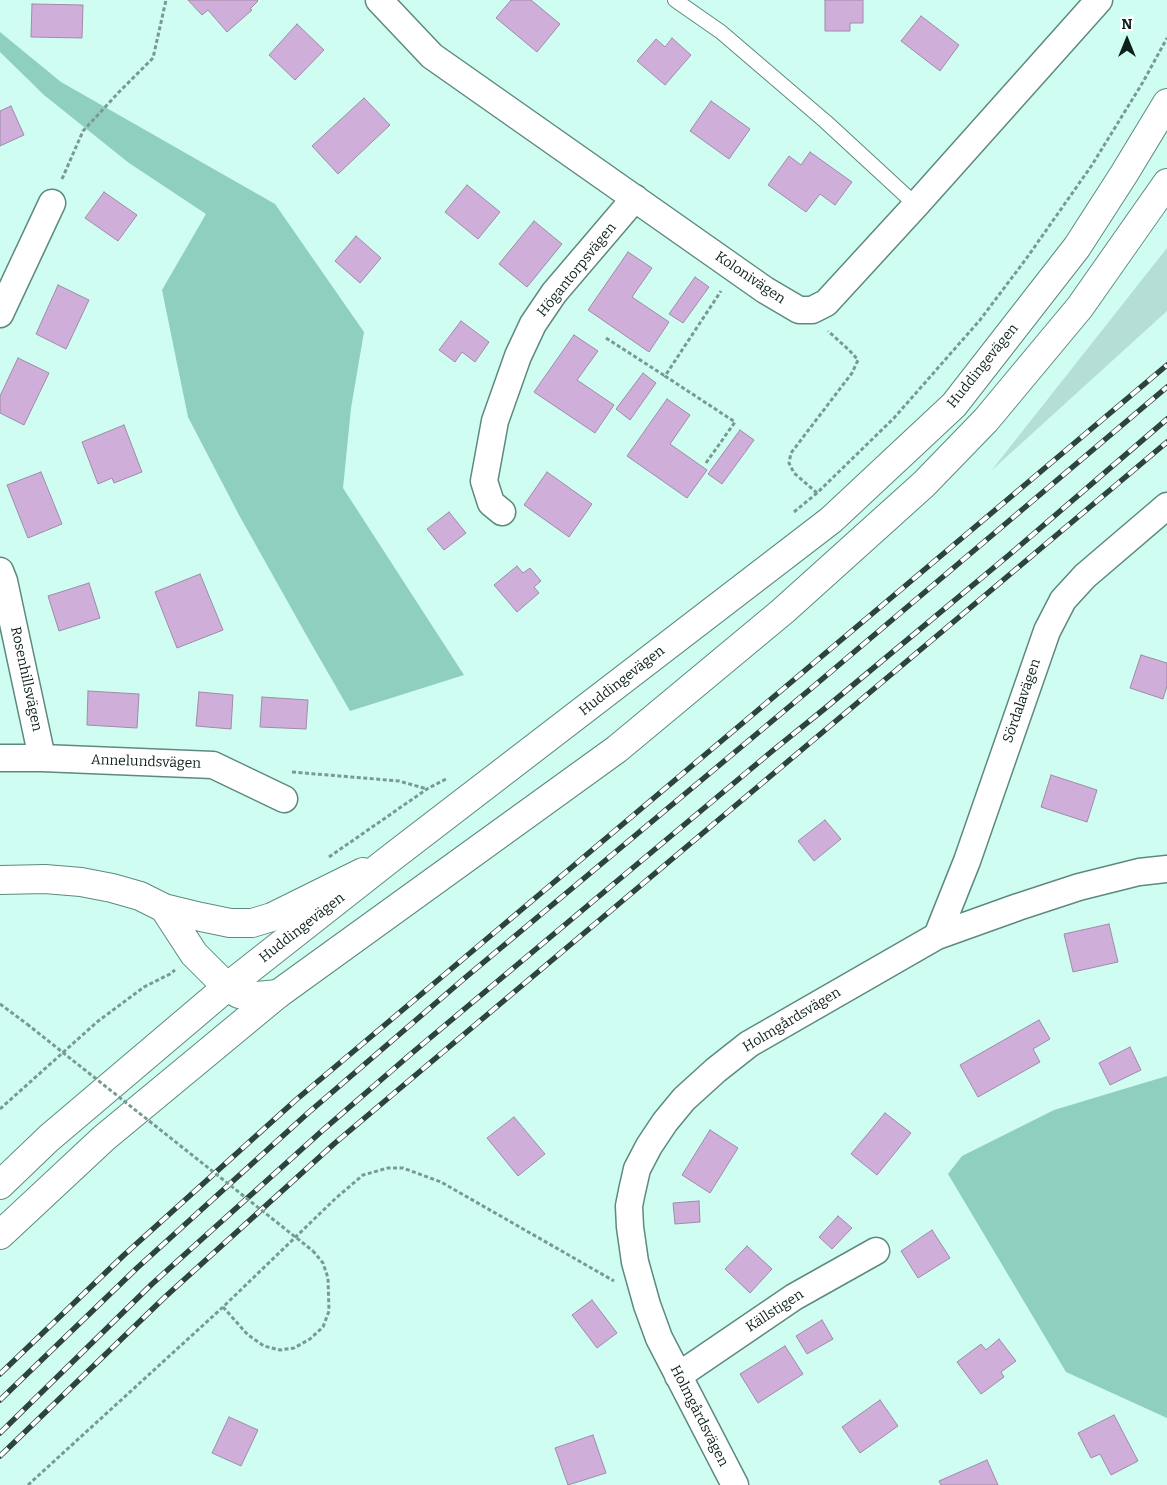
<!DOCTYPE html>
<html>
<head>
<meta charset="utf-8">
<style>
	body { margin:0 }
	#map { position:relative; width:1167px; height:1485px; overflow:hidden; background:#cffdf2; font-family:Bitter,serif }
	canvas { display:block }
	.north { position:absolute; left:1102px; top:15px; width:50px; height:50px; -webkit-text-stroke:4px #fff; paint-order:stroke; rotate:0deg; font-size:14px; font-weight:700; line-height:20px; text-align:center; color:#0e201c }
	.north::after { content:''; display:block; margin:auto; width:18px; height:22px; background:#0e201c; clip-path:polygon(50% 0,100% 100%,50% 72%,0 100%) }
</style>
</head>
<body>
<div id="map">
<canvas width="1167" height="1485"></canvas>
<div class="north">N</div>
</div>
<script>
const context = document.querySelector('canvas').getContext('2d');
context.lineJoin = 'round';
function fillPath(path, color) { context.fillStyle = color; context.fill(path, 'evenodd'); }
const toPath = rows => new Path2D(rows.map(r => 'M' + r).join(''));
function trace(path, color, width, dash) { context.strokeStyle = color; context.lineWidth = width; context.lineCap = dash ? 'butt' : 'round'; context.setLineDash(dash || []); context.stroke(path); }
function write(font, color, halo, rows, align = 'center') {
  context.font = font + ' Bitter,serif'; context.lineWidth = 4.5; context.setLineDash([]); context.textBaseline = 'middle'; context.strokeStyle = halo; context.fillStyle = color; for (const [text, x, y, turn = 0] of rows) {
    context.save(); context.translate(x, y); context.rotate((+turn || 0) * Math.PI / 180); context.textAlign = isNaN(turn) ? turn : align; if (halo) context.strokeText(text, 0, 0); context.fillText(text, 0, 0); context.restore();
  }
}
fillPath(toPath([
	[1167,248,1167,311,991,471]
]), '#b5dfd5');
fillPath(toPath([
	[0,32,61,82,275,204,364,332,351,408,343,488,464,675,350,711,304,631,239,515,188,417,162,290,206,214,129,163,44,95,0,52],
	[1167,1076,1167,1418,1066,1372,948,1174,962,1156,1054,1110]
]), '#8fcfc0');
const building = toPath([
	[188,0,257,0,258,1,250,9,252,10,227,32,208,10,202,15,188,0],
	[511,0,531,0,560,24,537,52,496,18,511,0],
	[825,0,863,0,863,23,850,23,850,31,825,31,825,0],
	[32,4,83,5,82,38,31,37,32,4],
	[921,16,959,45,940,71,901,41,921,16],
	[297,24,324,50,295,80,269,55,297,24],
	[672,38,691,55,665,85,637,61,656,39,665,47,672,38],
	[364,98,390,125,338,174,312,146,364,98],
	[711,101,750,129,729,159,690,131,711,101],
	[11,106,24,135,0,146,0,111,11,106],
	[810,152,852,182,835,205,820,194,806,212,768,185,789,156,801,165,810,152],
	[467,185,500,212,478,239,445,212,467,185],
	[104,192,137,215,118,241,85,218,104,192],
	[534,221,562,244,527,287,499,264,534,221],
	[356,236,381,258,360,283,335,261,356,236],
	[628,252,652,268,632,297,669,322,649,352,588,310,628,252],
	[695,277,709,287,683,323,669,314,695,277],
	[58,285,89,300,66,349,36,334,58,285],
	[461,321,489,342,475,362,462,352,455,362,439,350,461,321],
	[574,335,598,351,577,380,614,405,595,433,534,392,574,335],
	[18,358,49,373,24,425,0,413,0,396,18,358],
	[643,373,656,383,630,420,616,409,643,373],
	[667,399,690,415,670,444,707,470,687,498,627,456,667,399],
	[124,425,142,472,114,483,112,478,98,484,82,442,124,425],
	[740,430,754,440,722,484,708,474,740,430],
	[41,472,62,524,28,538,7,485,41,472],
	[547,472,592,504,569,537,524,505,547,472],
	[449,512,466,533,444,550,427,529,449,512],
	[517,566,523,573,530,568,541,581,534,587,539,593,517,612,494,585,517,566],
	[200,574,223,630,177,648,155,592,200,574],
	[89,583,100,618,59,631,48,596,89,583],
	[1141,655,1167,663,1167,686,1163,699,1130,688,1141,655],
	[88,691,139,694,137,728,87,725,88,691],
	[199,692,233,695,231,729,196,726,199,692],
	[262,697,308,700,306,729,260,727,262,697],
	[1051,775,1097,790,1087,822,1041,807,1051,775],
	[825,820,841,839,814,861,798,841,825,820],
	[1109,924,1118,962,1073,972,1064,934,1109,924],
	[1039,1020,1050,1039,1033,1049,1040,1062,978,1097,960,1065,1039,1020],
	[1130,1047,1141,1070,1110,1085,1099,1063,1130,1047],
	[885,1113,911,1133,877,1175,851,1154,885,1113],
	[514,1117,545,1154,518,1176,487,1138,514,1117],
	[710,1130,738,1148,710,1193,682,1175,710,1130],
	[699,1201,700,1222,675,1224,673,1203,699,1201],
	[838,1216,852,1228,832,1249,819,1237,838,1216],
	[932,1230,950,1258,918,1278,901,1251,932,1230],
	[747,1246,772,1269,750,1293,725,1269,747,1246],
	[592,1300,617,1333,597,1348,572,1315,592,1300],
	[822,1320,833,1339,807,1354,796,1336,822,1320],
	[999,1339,1016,1361,1001,1372,1004,1377,981,1394,957,1362,981,1344,986,1350,999,1339],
	[785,1346,803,1374,758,1403,740,1374,785,1346],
	[880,1400,898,1426,860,1453,842,1427,880,1400],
	[1114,1415,1138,1461,1111,1475,1100,1454,1091,1458,1078,1433,1114,1415],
	[229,1417,258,1430,241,1466,212,1453,229,1417],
	[593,1435,606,1473,568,1485,555,1448,593,1435],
	[987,1460,998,1485,941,1485,939,1481,987,1460]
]);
fillPath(building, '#cfafd9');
trace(building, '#a08aa8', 1);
const lane = toPath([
	[675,0,721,32,826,122,916,205]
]);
const street = toPath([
	[379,0,432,56,765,290,799,310,812,310,826,303,916,205,1099,0],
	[0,314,52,203],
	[502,512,491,503,484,481,495,421,518,356,533,324,554,293,635,198],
	[0,571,4,581,42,758],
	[0,758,42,758,213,765,284,799],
	[937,936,967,861,1047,631,1063,600,1085,576,1167,506],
	[678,1376,794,1297,876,1251],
	[735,1485,659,1338,647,1305,635,1262,630,1227,629,1206,632,1191,637,1169,649,1146,665,1122,684,1099,716,1070,749,1044,937,936,1018,907,1079,887,1139,872,1167,869]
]);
const secondary = toPath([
	[0,880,45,879,81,882,112,888,140,896,164,908,201,917,230,923,252,923,272,917,363,872],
	[164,908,194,954,227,987,239,994,257,996,278,994]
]);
const primary = toPath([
	[0,1185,49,1138,227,987,391,858,831,520,954,405,1077,247,1124,174,1167,103],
	[0,1235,104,1138,278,994,617,749,783,611,924,484,986,420,1080,307,1167,183]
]);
trace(lane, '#5e897f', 16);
trace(street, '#5e897f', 29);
trace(secondary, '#5e897f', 30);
trace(primary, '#5e897f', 30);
trace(toPath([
	[62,179,83,131,119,92,153,58,166,0],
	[606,338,665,376],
	[706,463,735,422,665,376,721,291],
	[817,493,794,473,789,463,791,453,852,373,858,360,849,350,828,331],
	[794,512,817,493,894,418,980,320,1026,259,1092,165,1143,82,1167,38],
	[292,772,399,781,427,789],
	[329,857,427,789,448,778],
	[0,1004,27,1024],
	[0,1109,97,1022,144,987,170,974,175,970],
	[223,1307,248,1335,264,1346,280,1350,294,1348,310,1339,323,1327,329,1311,328,1278,323,1263,313,1251],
	[28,1485,223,1307,336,1198,363,1175,388,1168,403,1168,441,1182,614,1281]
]), '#799a93', 3, [4, 2.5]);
trace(lane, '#fff', 14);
trace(street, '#fff', 26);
trace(secondary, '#fff', 28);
trace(primary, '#fff', 28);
const rail = toPath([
	[0,1374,124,1255,297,1099,1167,365],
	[0,1400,137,1268,308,1113,466,977,814,686,1167,387],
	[0,1433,152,1284,323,1130,412,1053,771,752,823,710,1009,555,1167,419],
	[0,1456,165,1297,335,1143,1167,442]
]);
trace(rail, '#2c433e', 5.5);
trace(rail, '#fff', 4, [11]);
trace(toPath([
	[27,1024,313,1251]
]), '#799a93', 3, [4, 2.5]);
write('14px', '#0e201c', '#fff', [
	["Högantorpsvägen",577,270,-51],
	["Kolonivägen",750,278,34],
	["Huddingevägen",983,366,-51],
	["Rosenhillsvägen",26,679,78],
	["Huddingevägen",622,681,-38],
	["Sördalavägen",1022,701,-71],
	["Annelundsvägen",146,762,2],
	["Huddingevägen",302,928,-38],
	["Holmgårdsvägen",792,1020,-31],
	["Källstigen",775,1311,-33],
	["Holmgårdsvägen",699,1416,63]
]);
</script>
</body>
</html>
